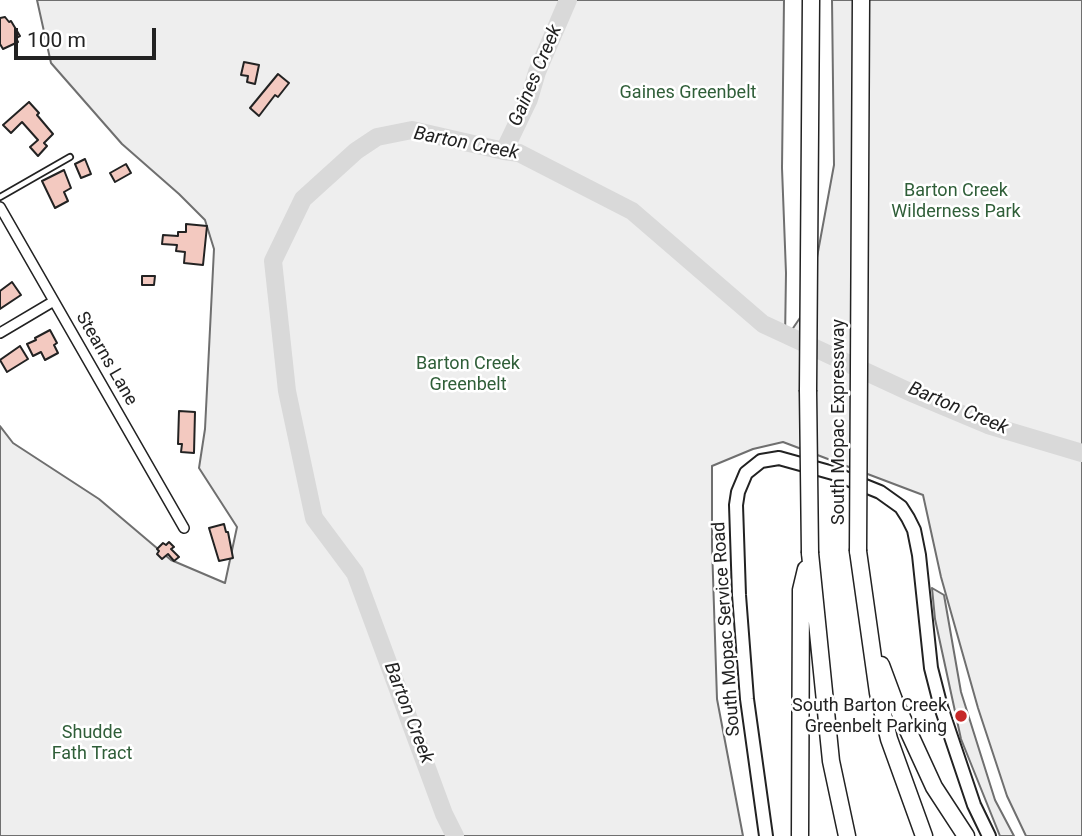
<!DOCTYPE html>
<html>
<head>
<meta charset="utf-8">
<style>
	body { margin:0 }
	#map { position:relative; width:1082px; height:836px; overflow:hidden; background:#fff; font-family:Roboto,sans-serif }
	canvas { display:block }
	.scale { position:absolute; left:14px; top:28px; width:142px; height:32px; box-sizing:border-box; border:4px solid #222; border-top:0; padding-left:9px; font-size:21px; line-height:24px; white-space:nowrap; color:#222; -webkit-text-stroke:5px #fff; paint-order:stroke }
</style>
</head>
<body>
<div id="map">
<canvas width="1082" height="836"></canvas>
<div class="scale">100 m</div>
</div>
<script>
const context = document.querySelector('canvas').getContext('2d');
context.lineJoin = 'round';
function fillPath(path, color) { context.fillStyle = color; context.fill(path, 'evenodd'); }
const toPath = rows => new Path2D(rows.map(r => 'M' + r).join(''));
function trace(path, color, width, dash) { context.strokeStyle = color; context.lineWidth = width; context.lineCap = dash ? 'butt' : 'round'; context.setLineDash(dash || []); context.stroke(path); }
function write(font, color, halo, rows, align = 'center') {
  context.font = font + ' Roboto,sans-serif'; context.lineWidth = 5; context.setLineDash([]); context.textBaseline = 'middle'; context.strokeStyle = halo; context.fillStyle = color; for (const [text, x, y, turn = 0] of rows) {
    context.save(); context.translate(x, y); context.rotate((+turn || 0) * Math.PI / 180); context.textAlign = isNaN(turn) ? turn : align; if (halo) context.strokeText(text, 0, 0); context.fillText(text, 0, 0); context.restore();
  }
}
const green = toPath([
	[37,0,784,0,782,168,786,273,785,340,808,306,834,165,832,0,1082,0,1082,836,1026,836,1007,796,978,708,941,577,923,495,783,442,753,449,712,466,712,546,717,699,743,836,0,836,0,426,13,443,99,499,171,560,225,583,237,527,199,468,205,429,214,249,205,220,179,194,122,144,51,63,37,0]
]);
fillPath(green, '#eee');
trace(green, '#6f6f6f', 2);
const parking = toPath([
	[932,588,944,595,961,692,995,800,1014,836,1000,836,961,739,935,619,932,588]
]);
fillPath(parking, '#ededed');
trace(parking, '#6f6f6f', 2);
trace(toPath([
	[504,151,529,99,537,72,568,0],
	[455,836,444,814,355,573,314,518,287,391,273,261,303,199,356,151,377,137,412,130,504,151,519,153,632,211,763,324,914,394,988,425,1082,453]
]), '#d9d9d9', 18);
const building = toPath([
	[5,17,9,22,11,21,20,36,16,38,18,42,3,49,0,44,0,18,5,17],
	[244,62,259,65,255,84,247,82,248,76,241,75,244,62],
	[278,74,289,83,278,97,275,95,259,116,250,108,278,74],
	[29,102,39,113,37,115,53,134,44,143,47,146,38,156,30,147,38,140,22,122,11,133,3,125,29,102],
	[85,159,91,174,81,178,75,164,85,159],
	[126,164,131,173,115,182,110,173,126,164],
	[64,170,71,188,64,192,68,201,55,208,42,181,64,170],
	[186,224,207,226,203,265,184,263,185,252,176,251,177,245,162,244,163,235,178,236,178,232,186,232,186,224],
	[142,276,155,276,154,285,142,285,142,276],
	[12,282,21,295,0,309,0,291,12,282],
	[50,330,57,343,54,345,58,353,45,360,41,352,33,356,27,344,36,340,35,338,50,330],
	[20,346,28,359,7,372,0,360,20,346],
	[179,411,195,412,194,453,181,452,182,444,178,444,179,411],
	[224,524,226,532,228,532,233,558,219,561,209,528,224,524],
	[169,542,174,547,171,549,179,557,174,561,168,554,162,559,157,554,159,551,157,549,163,543,166,545,169,542]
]);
fillPath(building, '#f3c9c0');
trace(building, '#222', 2);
const lane = toPath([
	[0,197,70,157]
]);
const street = toPath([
	[0,207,184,528],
	[0,333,54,301]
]);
const secondary = toPath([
	[766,836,747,699,739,595,736,505,738,492,746,473,761,461,779,458,833,473,880,492,901,507,908,518,914,530,919,555,931,668,941,707,974,805,989,836]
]);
const highway = toPath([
	[808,390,811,0],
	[858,551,878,693,889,739,924,836],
	[810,553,831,761,847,836],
	[881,665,894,700,934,787,966,836],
	[800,836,801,590,806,569]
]);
trace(lane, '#222', 8);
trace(street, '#222', 12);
trace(secondary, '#222', 16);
trace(highway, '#222', 19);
trace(lane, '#fff', 4.5);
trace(street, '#fff', 9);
trace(secondary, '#fff', 12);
trace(highway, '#fff', 16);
const highwayBridge = toPath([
	[808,390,810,553],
	[858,551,861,0]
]);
trace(highwayBridge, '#222', 19, []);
trace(highwayBridge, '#fff', 16);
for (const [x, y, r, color] of [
	[961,716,7,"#c62828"]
]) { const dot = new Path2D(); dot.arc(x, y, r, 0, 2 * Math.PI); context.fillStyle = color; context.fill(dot); trace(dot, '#fff', 2.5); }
write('18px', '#2f5e38', '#fff', [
	["Gaines Greenbelt",688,93],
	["Barton Creek",956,191],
	["Wilderness Park",956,212],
	["Barton Creek",468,364],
	["Greenbelt",468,385],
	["Shudde",92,733],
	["Fath Tract",92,754]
]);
write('18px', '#222', '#fff', [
	["Stearns Lane",106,359,60],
	["South Mopac Expressway",839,422,-90],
	["South Mopac Service Road",727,629,-94]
]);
write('18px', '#222', '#fff', [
	["South Barton Creek",947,706],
	["Greenbelt Parking",947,727]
], 'right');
write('italic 19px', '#222', '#fff', [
	["Gaines Creek",536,76,-67],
	["Barton Creek",466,144,11],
	["Barton Creek",958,409,23],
	["Barton Creek",408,713,69]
]);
</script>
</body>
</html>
